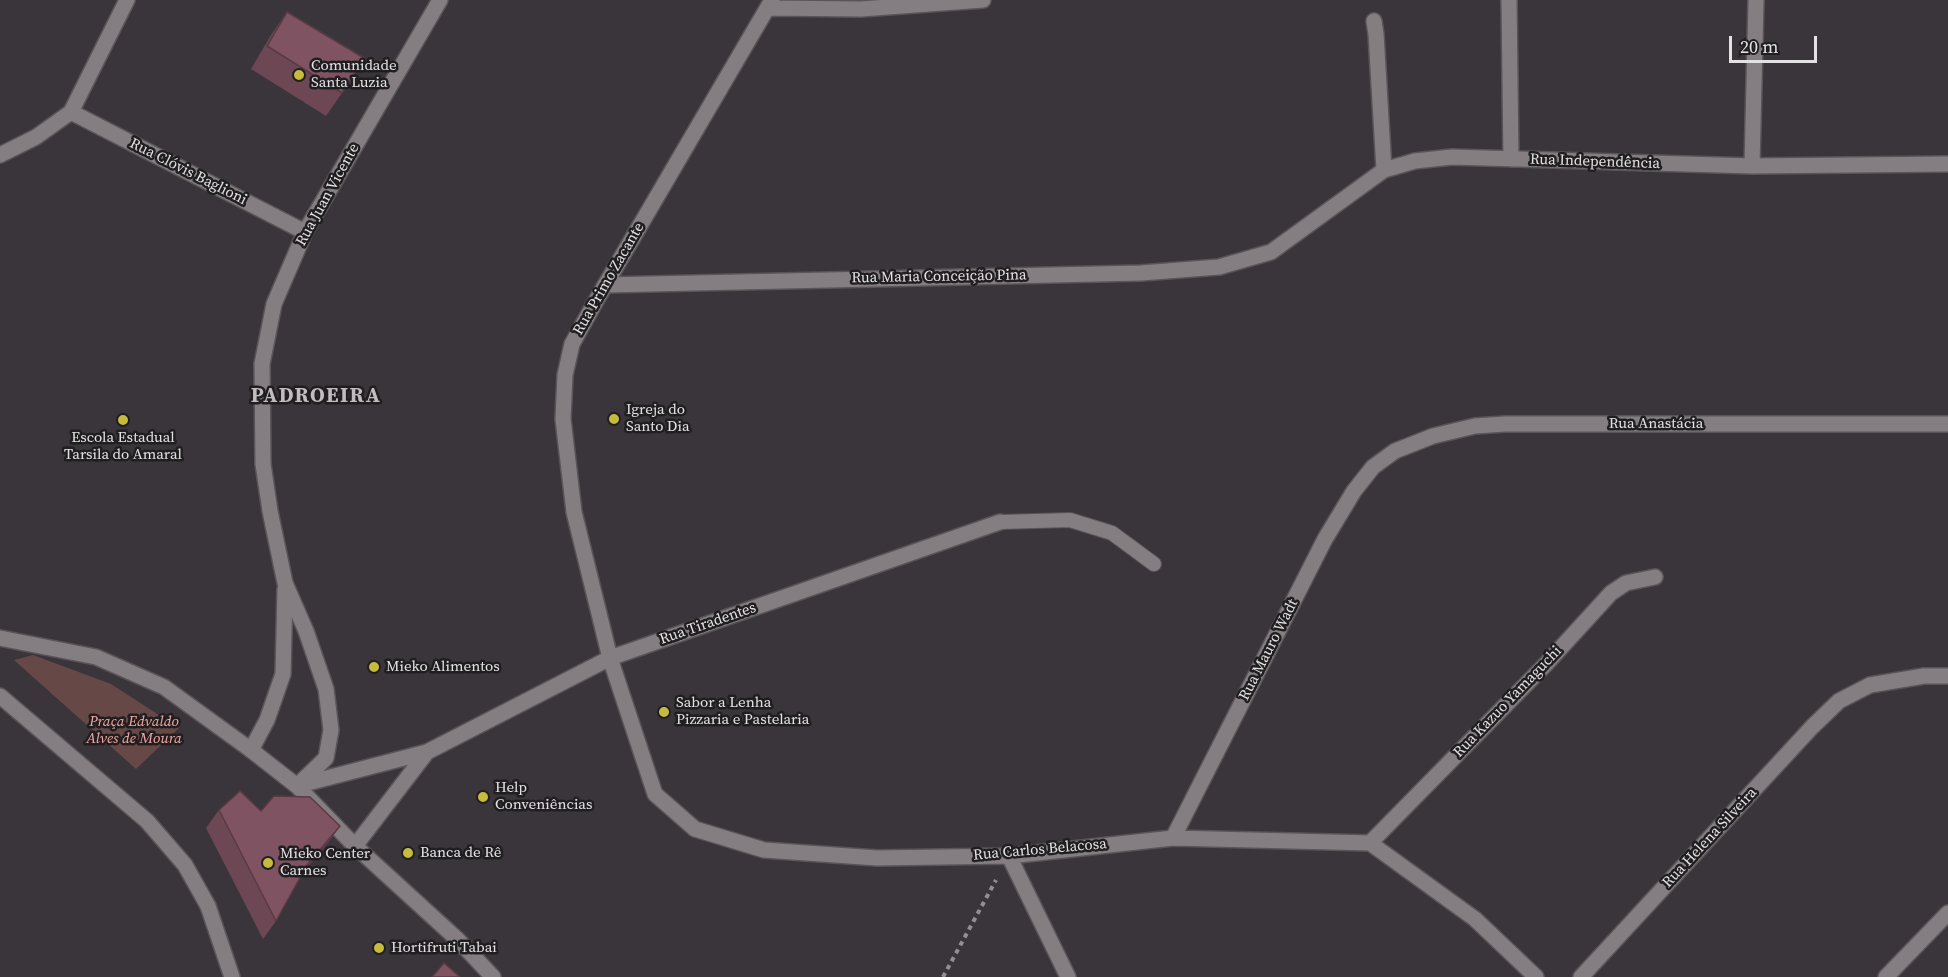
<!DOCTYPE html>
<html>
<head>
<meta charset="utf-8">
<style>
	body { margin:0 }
	#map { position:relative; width:1948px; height:977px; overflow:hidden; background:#3a353a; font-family:"Source Serif 4",serif }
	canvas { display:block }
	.scale { position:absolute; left:1729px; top:36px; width:88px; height:27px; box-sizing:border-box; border:3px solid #e4e1e4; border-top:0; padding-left:8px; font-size:18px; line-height:21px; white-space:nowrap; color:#e4e1e4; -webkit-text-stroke:4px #201e20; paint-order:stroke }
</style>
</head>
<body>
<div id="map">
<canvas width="1948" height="977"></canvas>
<div class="scale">20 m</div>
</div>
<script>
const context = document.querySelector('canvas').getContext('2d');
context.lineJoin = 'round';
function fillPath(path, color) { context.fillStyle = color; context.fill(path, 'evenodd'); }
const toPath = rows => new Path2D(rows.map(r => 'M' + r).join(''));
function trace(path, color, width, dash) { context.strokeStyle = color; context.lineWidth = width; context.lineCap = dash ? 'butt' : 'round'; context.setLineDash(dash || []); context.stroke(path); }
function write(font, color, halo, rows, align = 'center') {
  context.font = font + ' "Source Serif 4",serif'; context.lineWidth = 5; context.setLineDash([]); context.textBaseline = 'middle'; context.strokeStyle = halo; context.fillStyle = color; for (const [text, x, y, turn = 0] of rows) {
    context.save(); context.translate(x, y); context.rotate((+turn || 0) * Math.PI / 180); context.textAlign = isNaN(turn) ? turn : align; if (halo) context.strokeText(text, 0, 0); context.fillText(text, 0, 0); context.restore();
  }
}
fillPath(toPath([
	[33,655,111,684,179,728,136,769,14,660]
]), '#664846');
const service = toPath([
	[1000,522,1070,520,1112,533,1154,564]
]);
const minor = toPath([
	[772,0,597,299,572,344,565,375,563,419,574,512,610,658,655,794,695,829,764,850,877,858,1009,856,1173,838,1370,843,1475,919,1536,977],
	[1509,0,1511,159],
	[768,8,861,9,983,0],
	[1374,21,1376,34,1384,170],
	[71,112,305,232],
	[0,155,36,137,71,112,127,0],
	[1752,166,1756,0],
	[605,285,1141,273,1219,267,1271,252,1384,170,1415,161,1452,157,1752,166,1948,164],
	[251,750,267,720,283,674,285,589],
	[300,785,427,752,610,658,1000,522],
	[297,786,326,758,331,730,326,689,306,631,285,583,270,511,263,464,262,364,274,304,305,232,440,0],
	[1173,838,1325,539,1354,491,1373,467,1395,451,1433,436,1475,426,1505,424,1948,424],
	[1370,843,1547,663,1611,593,1626,583,1655,577],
	[355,846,427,752],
	[1009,856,1068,977],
	[1581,977,1812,727,1839,701,1870,685,1924,676,1948,676],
	[1886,977,1948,913]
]);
const tertiary = toPath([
	[0,696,147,821,185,865,208,906,232,977]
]);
const secondary = toPath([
	[0,638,96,657,164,687,251,750,297,786,355,846,457,939,493,977]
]);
trace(service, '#585458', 16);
trace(minor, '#585458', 18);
trace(tertiary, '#585458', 18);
trace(secondary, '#585458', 18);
trace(toPath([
	[943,977,996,880]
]), '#928e92', 4, [4.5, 4.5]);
trace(service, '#847e83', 14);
trace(minor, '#847e83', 15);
trace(tertiary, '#847e83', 15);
trace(secondary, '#847e83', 15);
fillPath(toPath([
	[287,12,342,93,326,116,251,69,271,35],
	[219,810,261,811,340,826,328,843,302,874,276,921,263,939,206,828]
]), '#6d4754');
fillPath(toPath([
	[340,826,328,843,295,882,307,865]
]), '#593a45');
const building = toPath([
	[287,12,364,58,342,93,267,46,287,12],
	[240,791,261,811,274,796,310,797,340,826,307,865,276,921,219,810,240,791],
	[444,963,460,977,432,977,444,963]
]);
fillPath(building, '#7f5362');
trace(building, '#593a45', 1.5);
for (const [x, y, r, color] of [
	[299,75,6,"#c5bc3d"],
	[614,419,6,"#c5bc3d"],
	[123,420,6,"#c5bc3d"],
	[374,667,6,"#c5bc3d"],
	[664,712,6,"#c5bc3d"],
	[483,797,6,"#c5bc3d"],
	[408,853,6,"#c5bc3d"],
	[268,863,6,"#c5bc3d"],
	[379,948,6,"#c5bc3d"]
]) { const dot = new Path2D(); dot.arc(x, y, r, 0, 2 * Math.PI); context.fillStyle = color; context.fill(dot); trace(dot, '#201e20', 2); }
write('15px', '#e4e1e4', '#201e20', [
	["Comunidade",311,66],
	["Santa Luzia",311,83],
	["Igreja do",626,410],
	["Santo Dia",626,427],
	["Escola Estadual",123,438,"center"],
	["Tarsila do Amaral",123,455,"center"],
	["Mieko Alimentos",386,667],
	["Sabor a Lenha",676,703],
	["Pizzaria e Pastelaria",676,720],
	["Help",495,788],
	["Conveniências",495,805],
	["Banca de Rê",420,853],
	["Mieko Center",280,854],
	["Carnes",280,871],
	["Hortifruti Tabai",391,948]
], 'left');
write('15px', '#e4e1e4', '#201e20', [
	["Rua Independência",1595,162,2],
	["Rua Clóvis Baglioni",188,172,27],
	["Rua Juan Vicente",328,195,-61],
	["Rua Maria Conceição Pina",939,277,-1],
	["Rua Primo Zacante",609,279,-60],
	["Rua Anastácia",1656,424],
	["Rua Tiradentes",708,624,-19],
	["Rua Mauro Wadt",1269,650,-63],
	["Rua Kazuo Yamaguchi",1508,702,-46],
	["Rua Helena Silveira",1710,838,-47],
	["Rua Carlos Belacosa",1040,850,-5]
]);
write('italic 15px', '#f4a8a2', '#201e20', [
	["Praça Edvaldo",134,722],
	["Alves de Moura",134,739]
]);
context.letterSpacing = '1.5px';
write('bold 21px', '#c2bcc1', '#201e20', [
	["PADROEIRA",316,397]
]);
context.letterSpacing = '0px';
</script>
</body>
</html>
